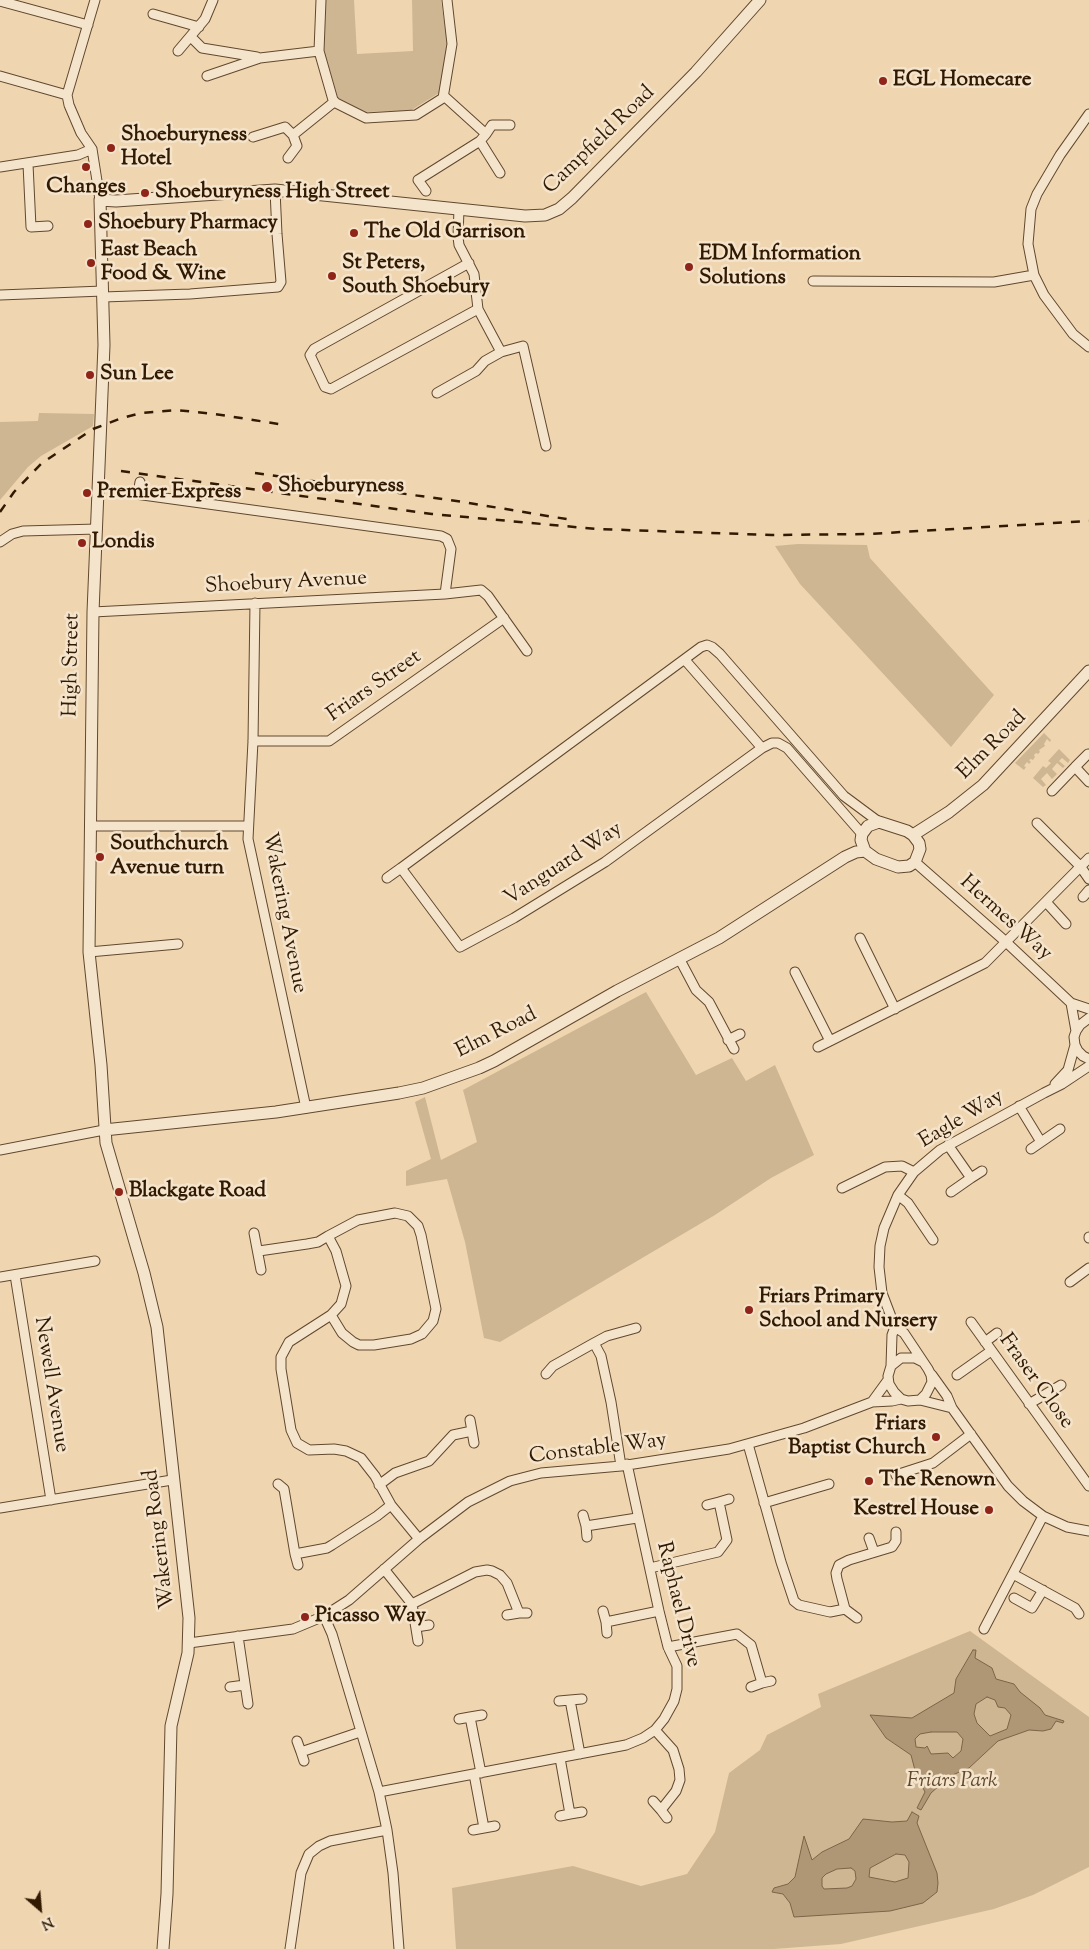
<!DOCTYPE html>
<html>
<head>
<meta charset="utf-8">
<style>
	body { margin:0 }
	#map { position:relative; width:1089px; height:1949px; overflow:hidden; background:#efd6b0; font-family:"Sorts Mill Goudy",serif }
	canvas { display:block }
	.north { position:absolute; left:15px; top:1884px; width:50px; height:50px; -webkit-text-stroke:4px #f5e4cc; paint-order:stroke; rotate:153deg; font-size:14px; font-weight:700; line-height:20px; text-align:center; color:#321902 }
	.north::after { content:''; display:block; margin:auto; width:18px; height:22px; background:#321902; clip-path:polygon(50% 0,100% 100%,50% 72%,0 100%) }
</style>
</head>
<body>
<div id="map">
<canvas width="1089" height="1949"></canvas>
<div class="north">N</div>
</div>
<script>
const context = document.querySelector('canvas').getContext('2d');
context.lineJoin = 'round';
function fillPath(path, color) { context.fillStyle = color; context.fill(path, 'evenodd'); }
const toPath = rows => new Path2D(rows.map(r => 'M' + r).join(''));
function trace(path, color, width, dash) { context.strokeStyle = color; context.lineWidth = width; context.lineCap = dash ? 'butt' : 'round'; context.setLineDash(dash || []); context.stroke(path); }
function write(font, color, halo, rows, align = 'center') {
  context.font = font + ' "Sorts Mill Goudy",serif'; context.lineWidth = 5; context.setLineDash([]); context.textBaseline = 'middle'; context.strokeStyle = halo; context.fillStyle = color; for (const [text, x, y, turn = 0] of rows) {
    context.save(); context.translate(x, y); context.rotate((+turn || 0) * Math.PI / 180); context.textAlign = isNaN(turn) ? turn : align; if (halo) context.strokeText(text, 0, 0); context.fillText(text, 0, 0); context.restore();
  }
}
fillPath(toPath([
	[326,0,354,0,357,54,413,51,412,0,441,0,448,49,439,93,410,111,366,112,338,98,324,50],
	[39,413,94,414,93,426,41,456,28,467,0,500,0,422,38,421],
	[798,544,867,545,870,558,994,695,951,747,800,584,775,546],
	[1044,733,1051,740,1050,742,1047,739,1044,744,1045,746,1039,750,1040,752,1038,754,1036,753,1034,755,1035,757,1033,760,1031,759,1029,760,1031,762,1029,764,1027,762,1024,766,1026,767,1024,770,1015,763],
	[1059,749,1070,760,1068,763,1062,758,1059,761,1065,766,1063,768,1057,763,1052,769,1057,774,1052,779,1047,773,1041,779,1046,785,1043,787,1033,778,1043,766,1046,768,1051,763,1048,761],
	[646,992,696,1075,732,1058,746,1081,775,1065,814,1155,771,1178,715,1215,500,1342,484,1338,465,1242,447,1179,406,1186,406,1171,431,1159,415,1102,425,1097,441,1160,477,1142,463,1090],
	[970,1631,1089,1717,1089,1867,1033,1895,994,1909,841,1944,774,1949,456,1949,452,1888,573,1866,641,1886,687,1874,715,1832,729,1773,760,1750,767,1735,821,1707,818,1694]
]), '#cfb692');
const water = toPath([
	[973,1650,976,1650,975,1658,992,1668,996,1679,1014,1684,1020,1692,1040,1708,1045,1715,1064,1721,1063,1723,1056,1721,1051,1729,1043,1731,1029,1730,998,1741,969,1768,950,1776,931,1793,921,1810,917,1808,925,1792,916,1774,911,1755,886,1738,870,1715,912,1718,954,1693,956,1679,973,1650],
	[987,1697,995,1700,998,1707,1005,1708,1011,1715,1007,1729,990,1736,977,1723,974,1714,976,1704,987,1697],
	[931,1732,957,1732,963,1739,961,1751,953,1758,948,1753,931,1754,927,1746,925,1748,916,1747,915,1739,920,1734,931,1732],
	[912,1812,919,1816,917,1823,937,1873,938,1883,937,1892,923,1903,890,1911,794,1917,790,1903,783,1894,772,1892,774,1888,788,1884,795,1877,804,1836,812,1860,822,1852,849,1839,863,1819,892,1822,907,1821,912,1812],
	[896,1854,905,1855,909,1862,908,1878,895,1882,869,1877,870,1868,896,1854],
	[851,1868,855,1871,856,1879,852,1886,847,1888,824,1889,822,1886,822,1878,826,1874,837,1869,851,1868]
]);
fillPath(water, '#af9675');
trace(water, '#7d6447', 1);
const minor = toPath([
	[95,0,67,95,69,105,81,133,92,149,100,200],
	[321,0,319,51,333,100,336,103,366,118,416,115,443,98,452,44,447,0],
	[0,1,88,25],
	[153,14,199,27],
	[191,37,202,48,257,57],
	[178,51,205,19,213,0],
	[0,76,67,95],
	[207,76,260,58,319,51],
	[444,96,486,134,492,125,510,125],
	[1089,114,1060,155,1037,194,1031,209,1028,244,1034,275,1044,295,1073,334,1089,347],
	[253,137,285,127,293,135],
	[480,141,500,173],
	[288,158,297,146,293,135,334,102],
	[28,164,31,227,48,226],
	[0,167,78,155,92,149],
	[426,191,418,180,480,141,486,134],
	[459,209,458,237,459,245,474,274,478,309,501,352,523,346,546,446],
	[469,263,314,349,310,355,325,387,331,389,478,309],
	[813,281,994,282,1034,275],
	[0,295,103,291],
	[103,297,190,294,278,287,281,282,277,234,275,190],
	[437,393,476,371,485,361,501,352],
	[121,492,441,536,447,539,451,549,445,594],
	[138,494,140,482],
	[0,542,12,534,23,531,97,529],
	[255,603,253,741,248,839,306,1108],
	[93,612,445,594,481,590,488,596,527,651],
	[685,660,762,748],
	[253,741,329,741,504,618],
	[1075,767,1088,754],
	[1052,791,1075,767,1089,782],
	[1037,823,1080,866,1089,879],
	[90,826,247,826],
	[862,834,787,748,778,743,772,743,762,748,605,862,514,918,460,947,401,868,701,647,707,645,712,647,720,654,844,796,879,822],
	[915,862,1006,942,1071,1003,1089,1009],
	[387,878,401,868],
	[1083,897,1089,890],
	[1046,902,1066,924],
	[860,938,895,1009],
	[89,952,178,944],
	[679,958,696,990,709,1002,734,1049],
	[795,972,830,1041,985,963,1089,858],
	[1071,1003,1076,1031],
	[1089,1018,1080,1025,1076,1031,1074,1037,1075,1045,1078,1051,1083,1056,1089,1059],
	[728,1040,740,1034],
	[818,1047,830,1041],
	[1055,1084,1068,1070,1075,1045],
	[1019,1106,1041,1142],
	[948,1145,971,1178,951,1192],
	[1031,1149,1060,1129],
	[0,1150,104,1130],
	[971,1178,982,1171],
	[842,1188,885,1167,902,1166,914,1172],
	[898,1195,908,1203,933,1240],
	[254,1233,261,1270],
	[328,1236,358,1220,395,1213,408,1216,418,1226,421,1235,436,1309,433,1321,422,1334,411,1339,374,1345,359,1345,353,1342,342,1333,331,1315],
	[1089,1237,1089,1238],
	[259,1251,307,1244,318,1242,328,1236,336,1251,346,1286,341,1304,331,1315,289,1342,281,1357,281,1369,291,1430,297,1443,309,1450,334,1449,346,1451,361,1458,375,1476,391,1505,419,1539],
	[15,1275,51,1500],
	[0,1277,95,1261],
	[1070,1282,1089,1268],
	[971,1322,1089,1486],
	[985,1342,997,1333],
	[923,1362,915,1358,901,1358,891,1366,888,1376,889,1384,894,1392,901,1399,908,1401,920,1400,926,1394,932,1382,931,1375,928,1369,904,1333,895,1327,882,1293,879,1267,880,1246,884,1228,898,1195,914,1172,940,1150,1044,1093,1062,1084,1089,1066],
	[891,1366,892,1335,895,1327],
	[546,1374,553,1366,594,1343],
	[932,1375,947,1396,952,1408,1008,1486,1023,1501,1043,1516,1067,1527,1089,1531],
	[957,1375,991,1351],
	[920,1400,952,1408],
	[872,1402,888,1380],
	[1029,1404,1061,1385],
	[472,1431,474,1443],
	[748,1444,781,1562,794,1601,799,1605,830,1612,845,1609,857,1618],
	[621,1466,611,1402,601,1356,594,1343,607,1336,636,1328],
	[896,1475,933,1463,971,1434],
	[278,1484,284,1489,295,1554,327,1548,332,1545,377,1516,391,1505],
	[379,1485,395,1473,429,1461,453,1435,472,1431,470,1420],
	[764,1503,829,1484],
	[707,1505,719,1502],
	[0,1508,172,1480],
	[583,1515,586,1526],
	[587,1537,586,1526,637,1518],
	[869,1538,874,1552],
	[295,1554,298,1565],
	[650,1568,718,1552,727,1540,719,1502,729,1499],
	[384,1569,412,1604,475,1572,487,1570,492,1571,500,1575,507,1583,519,1613,527,1613],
	[1013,1574,1075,1608,1079,1614],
	[1014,1598,1032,1608,1043,1590],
	[412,1604,418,1641],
	[845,1609,837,1579,836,1573,839,1565,849,1560,892,1547,896,1541,896,1532],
	[603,1611,606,1622],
	[507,1615,519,1613],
	[324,1616,332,1634,379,1792,387,1830,393,1873,399,1949],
	[416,1627,429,1625],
	[984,1629,1043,1516],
	[607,1633,606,1622,659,1611],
	[238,1636,248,1704],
	[189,1643,293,1629,324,1616,349,1600,419,1539,468,1502,510,1481,541,1473,621,1466,729,1449,804,1428,872,1402,892,1401,901,1399],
	[668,1647,737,1634,751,1645,762,1683,771,1681],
	[230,1687,245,1685],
	[751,1687,762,1683],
	[570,1700,582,1699],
	[559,1701,570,1700,580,1754],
	[470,1717,482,1715],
	[459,1719,470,1717,481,1773],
	[655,1730,673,1750,679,1769,680,1780,676,1791,661,1810,667,1818],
	[297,1741,301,1752],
	[560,1758,570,1814,560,1816],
	[304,1761,301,1752,360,1732],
	[379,1792,626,1745,643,1738,655,1730,664,1719,674,1701,677,1689,677,1666,668,1647,659,1611,627,1464],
	[653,1801,661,1810],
	[570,1814,582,1812],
	[484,1828,495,1826],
	[473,1830,484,1828,474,1774],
	[290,1949,301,1873,309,1854,319,1846,330,1841,387,1830]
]);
const tertiary = toPath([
	[879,822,907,831,913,835,919,843,920,849,915,862,909,866,898,867,876,859,865,851,861,840,862,834,868,826,879,822],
	[913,835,949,812,983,785,1089,671],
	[104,1130,276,1112,399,1093,423,1088,479,1068,494,1061,617,991,719,938,845,857,856,852,865,851],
	[163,1949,167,1894,171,1726,188,1653,189,1618,157,1327,144,1273,106,1143,101,1065,89,952,93,612,104,345,100,200,116,201,275,190,525,216,545,215,559,209,572,198,696,72,760,0]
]);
trace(minor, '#61482e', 11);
trace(tertiary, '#61482e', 13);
trace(minor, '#f5e4cc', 9);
trace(tertiary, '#f5e4cc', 11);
trace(toPath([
	[121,471,432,514,597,529,772,535,868,534,1089,521],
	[255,473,463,502,572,520],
	[0,512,14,492,42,463,93,429,122,418,141,413,176,410,215,414,285,425]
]), '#321902', 2.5, [9, 9]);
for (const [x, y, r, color] of [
	[883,81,5,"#8f2418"],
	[111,148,5,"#8f2418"],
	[86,167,5,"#8f2418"],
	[145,193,5,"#8f2418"],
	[88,224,5,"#8f2418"],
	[354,233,5,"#8f2418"],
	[91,263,5,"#8f2418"],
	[689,267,5,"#8f2418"],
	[332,276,5,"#8f2418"],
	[90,375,5,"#8f2418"],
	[267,487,6,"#8f2418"],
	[87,493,5,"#8f2418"],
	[82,543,5,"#8f2418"],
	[100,857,5,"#8f2418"],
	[119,1192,5,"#8f2418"],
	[749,1310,5,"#8f2418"],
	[936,1437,5,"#8f2418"],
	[869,1481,5,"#8f2418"],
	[989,1510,5,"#8f2418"],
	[305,1617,5,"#8f2418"]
]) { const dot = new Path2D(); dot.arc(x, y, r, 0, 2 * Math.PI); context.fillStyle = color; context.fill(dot); trace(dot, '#f5e4cc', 2); }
write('bold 21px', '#321902', '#f5e4cc', [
	["EGL Homecare",893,81],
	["Shoeburyness",121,136],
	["Hotel",121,160],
	["Changes",86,188,"center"],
	["Shoeburyness High Street",155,193],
	["Shoebury Pharmacy",98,224],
	["The Old Garrison",364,233],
	["East Beach",101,251],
	["Food & Wine",101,275],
	["EDM Information",699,255],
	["Solutions",699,279],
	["St Peters,",342,264],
	["South Shoebury",342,288],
	["Sun Lee",100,375],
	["Shoeburyness",278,487],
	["Premier Express",97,493],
	["Londis",92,543],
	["Southchurch",110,845],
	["Avenue turn",110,869],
	["Blackgate Road",129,1192],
	["Friars Primary",759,1298],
	["School and Nursery",759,1322],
	["Friars",926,1425,"right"],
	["Baptist Church",926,1449,"right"],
	["The Renown",879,1481],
	["Kestrel House",979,1510,"right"],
	["Picasso Way",315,1617]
], 'left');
write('21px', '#321902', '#f5e4cc', [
	["Campfield Road",600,141,-44],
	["Shoebury Avenue",286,584,-3],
	["High Street",73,665,-89],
	["Friars Street",375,687,-35],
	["Elm Road",993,746,-45],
	["Vanguard Way",564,865,-33],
	["Wakering Avenue",283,913,79],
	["Hermes Way",1005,919,42],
	["Elm Road",497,1034,-27],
	["Eagle Way",962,1120,-31],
	["Fraser Close",1035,1382,54],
	["Newell Avenue",50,1385,81],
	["Constable Way",598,1450,-7],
	["Wakering Road",161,1539,-97],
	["Raphael Drive",677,1605,76]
]);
write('italic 21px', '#61482d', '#f5e4cc', [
	["Friars Park",952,1782]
]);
</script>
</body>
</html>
